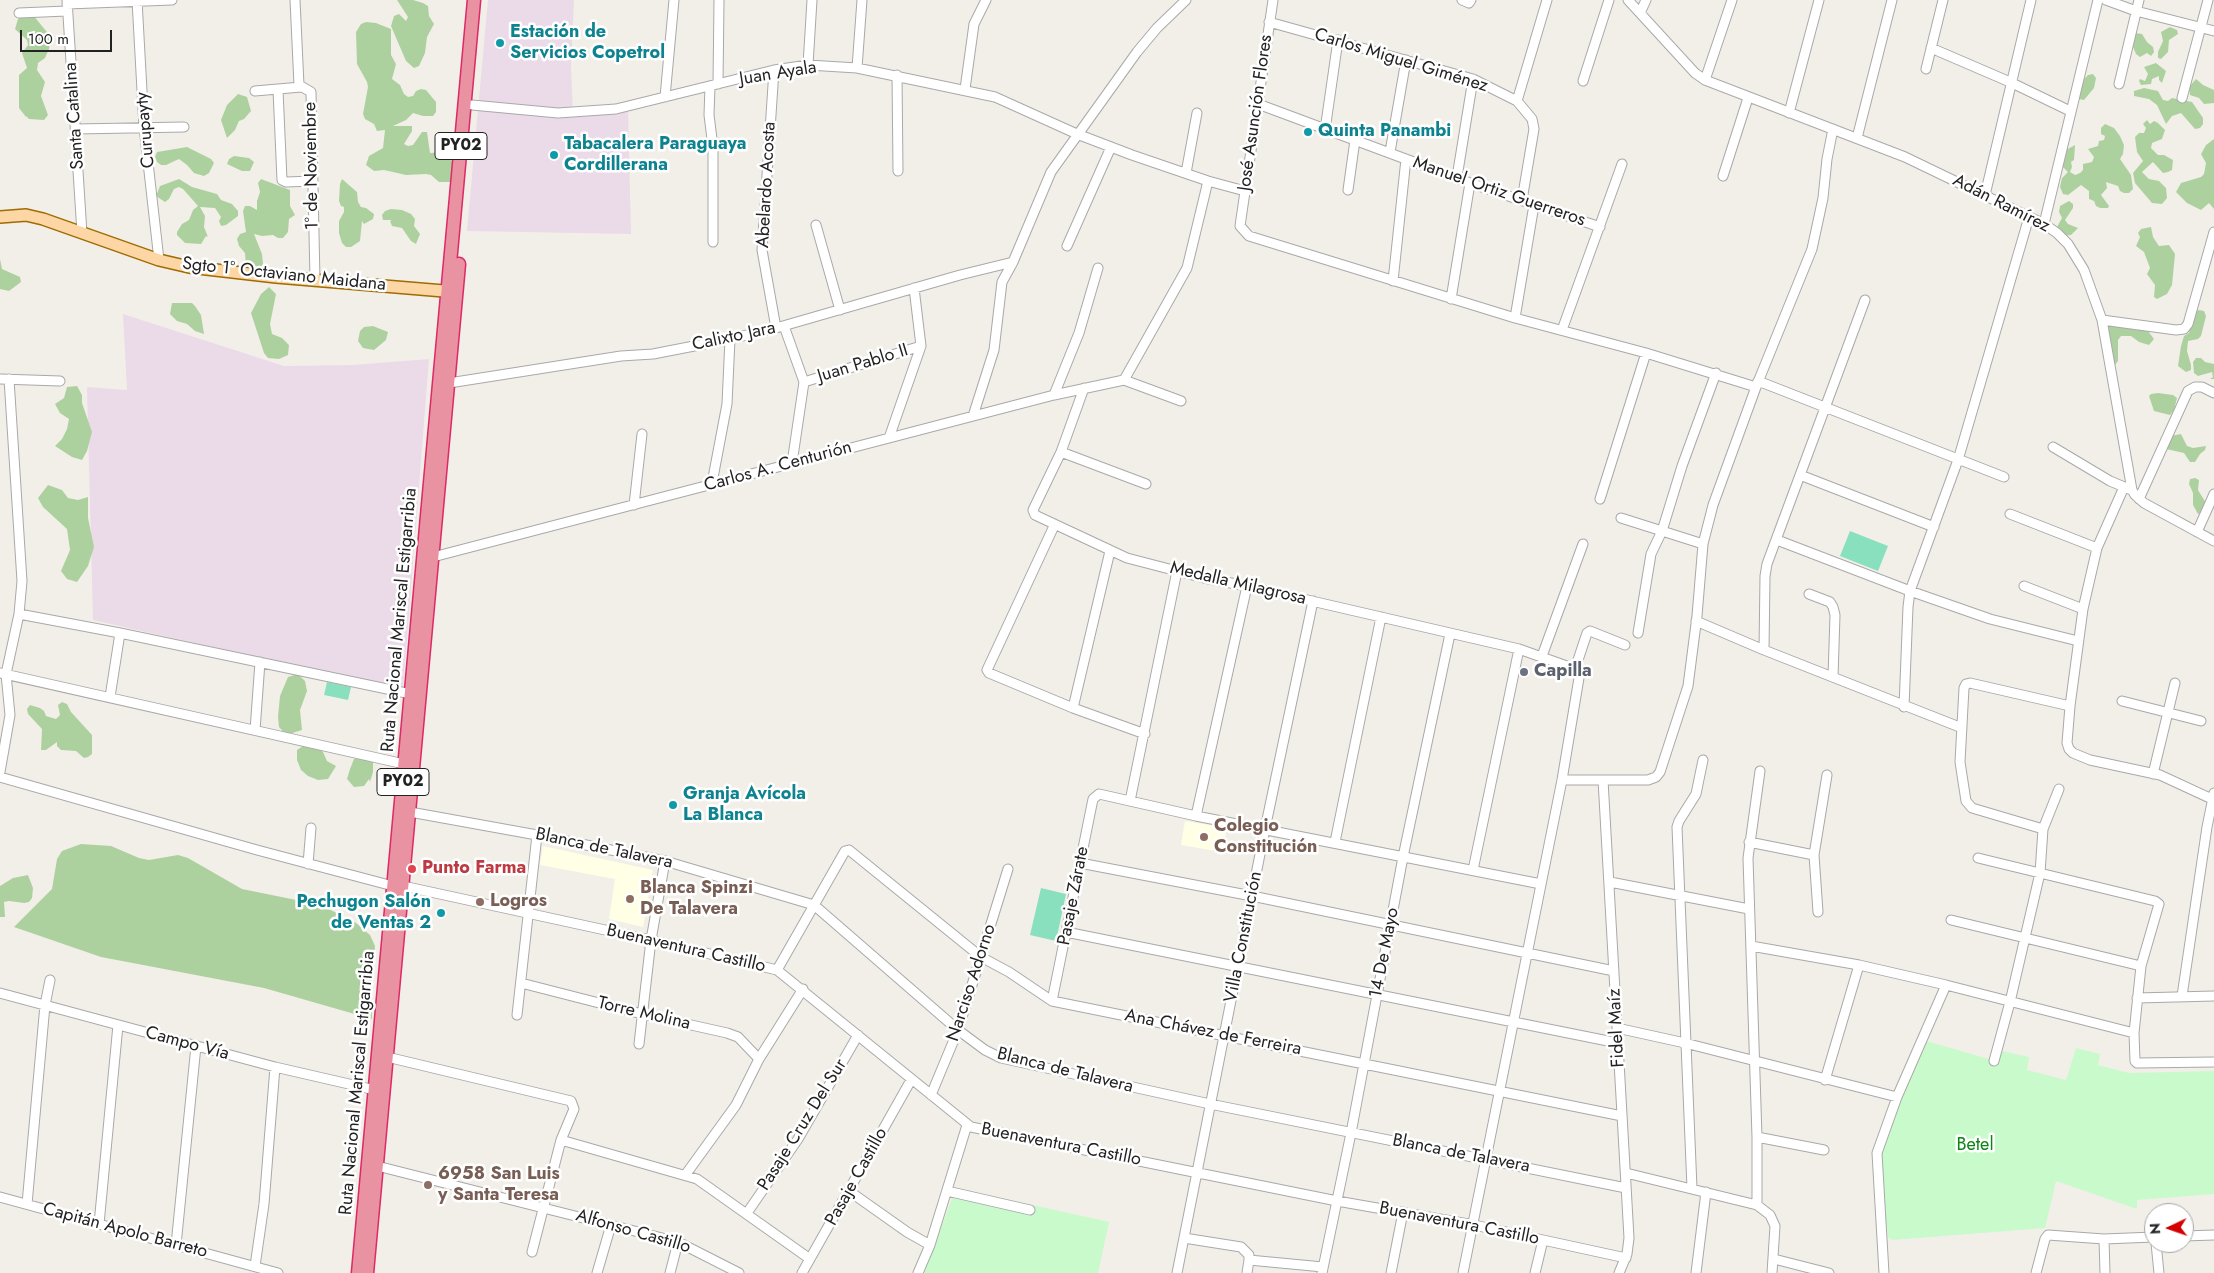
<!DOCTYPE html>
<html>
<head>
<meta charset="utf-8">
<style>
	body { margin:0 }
	#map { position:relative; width:2214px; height:1273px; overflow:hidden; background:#f2efe9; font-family:Jost,sans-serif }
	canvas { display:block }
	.north { position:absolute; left:2144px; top:1203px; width:50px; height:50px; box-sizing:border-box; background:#fff; border:1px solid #a7a7a7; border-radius:50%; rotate:267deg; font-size:14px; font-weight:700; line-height:20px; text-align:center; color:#222 }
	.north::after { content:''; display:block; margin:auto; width:18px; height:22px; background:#d40000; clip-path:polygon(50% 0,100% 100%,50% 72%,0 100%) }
	.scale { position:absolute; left:20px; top:30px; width:92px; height:22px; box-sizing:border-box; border:2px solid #222; border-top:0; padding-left:6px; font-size:15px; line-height:18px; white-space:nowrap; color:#222; -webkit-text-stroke:4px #fff; paint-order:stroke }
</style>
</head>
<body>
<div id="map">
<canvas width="2214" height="1273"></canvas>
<div class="north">N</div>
<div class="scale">100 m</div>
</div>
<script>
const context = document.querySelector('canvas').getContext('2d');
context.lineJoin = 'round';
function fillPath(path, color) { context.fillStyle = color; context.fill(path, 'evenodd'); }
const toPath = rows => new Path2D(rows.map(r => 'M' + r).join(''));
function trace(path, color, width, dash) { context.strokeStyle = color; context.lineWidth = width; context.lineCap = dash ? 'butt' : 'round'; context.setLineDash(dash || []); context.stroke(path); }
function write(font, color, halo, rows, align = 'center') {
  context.font = font + ' Jost,sans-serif'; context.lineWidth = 5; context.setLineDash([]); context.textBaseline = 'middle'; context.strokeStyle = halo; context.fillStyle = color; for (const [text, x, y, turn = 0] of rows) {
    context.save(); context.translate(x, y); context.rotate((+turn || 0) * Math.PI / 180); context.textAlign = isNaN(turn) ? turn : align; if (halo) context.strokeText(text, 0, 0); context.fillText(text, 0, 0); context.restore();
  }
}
fillPath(toPath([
	[488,0,574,0,571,66,573,114,628,108,631,234,467,231],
	[123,314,284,366,353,365,429,359,403,690,93,620,87,387,127,390]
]), '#ebdbe8');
fillPath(toPath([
	[1185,821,1227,828,1222,852,1181,845],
	[543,846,653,870,643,927,609,919,615,879,540,865]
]), '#ffffe5');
fillPath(toPath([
	[397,0,413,0,423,3,428,6,429,16,434,24,427,37,425,53,419,66,414,68,406,61,391,26,394,16,399,14,406,21,408,17],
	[23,15,33,15,51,37,49,49,45,58,38,63,37,70,45,82,41,96,48,115,44,120,29,119,26,116,26,117,19,108,19,75,27,68,22,53,28,45,27,40,15,29,18,19],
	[366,22,376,23,391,29,391,55,396,64,392,79,400,85,404,94,408,97,413,96,416,91,421,89,426,90,436,102,436,112,433,116,423,116,413,113,406,120,393,126,412,126,412,131,404,144,408,146,413,145,422,132,427,132,430,153,445,152,452,161,453,178,450,182,439,182,431,175,426,174,406,175,384,170,374,171,366,165,369,156,383,148,385,130,377,131,374,124,365,119,363,114,368,87,367,82,357,64,356,32,361,24],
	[2170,27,2177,30,2178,34,2169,40,2168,52,2161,59,2158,58,2158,52,2163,41,2161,32],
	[2135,33,2142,34,2147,42,2153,47,2154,52,2151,56,2147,53,2140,57,2136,54,2131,42],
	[2156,63,2166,71,2162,83,2159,80,2159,76,2152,79,2151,84,2141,85,2139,81,2140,79,2145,81,2148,74,2144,67],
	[2093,74,2096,78,2094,88,2084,100,2079,99,2078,94,2084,79,2088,75],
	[2196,79,2203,85,2214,90,2214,103,2204,104,2199,98,2190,95,2189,87],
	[2144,88,2158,91,2163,100,2168,101,2172,98,2192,102,2203,118,2203,124,2200,128,2195,129,2181,113,2172,116,2166,124,2157,105,2149,99,2134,96,2134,91],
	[238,94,247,97,251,111,244,119,239,121,235,130,227,138,221,120,227,105],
	[2147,120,2150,124,2154,121,2158,123,2165,130,2162,139,2152,143,2151,148,2158,155,2164,155,2173,160,2172,170,2168,172,2163,173,2153,162,2142,172,2149,179,2159,181,2166,188,2167,198,2162,204,2152,203,2135,183,2133,173,2143,161,2137,152,2135,137,2139,133,2144,133,2146,128,2143,124],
	[2105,124,2114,128,2120,136,2124,145,2123,154,2120,159,2131,175,2133,189,2129,193,2124,193,2120,191,2118,186,2106,182,2107,188,2101,195,2109,206,2108,208,2100,208,2096,206,2094,201,2089,199,2089,191,2081,185,2068,195,2063,194,2060,187,2062,178,2068,172,2062,166,2066,150,2075,145,2074,160,2071,162,2072,167,2070,172,2075,175,2080,173,2083,170,2083,164,2092,162,2094,157,2088,149,2098,146,2099,141,2104,140,2105,136,2101,134,2101,128],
	[2214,139,2214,209,2209,203,2201,210,2187,203,2176,192,2181,183,2201,177,2204,174,2206,163,2201,154,2206,145],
	[187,147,211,159,214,163,209,173,204,176,194,173,187,165,179,159,166,165,161,165,157,162,155,157,157,152],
	[234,156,249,158,254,162,250,171,242,171,227,164,229,159],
	[179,179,192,187,217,194,221,200,232,204,238,211,238,216,226,225,221,226,219,221,221,217,215,208,200,207,205,216,204,227,208,237,206,236,201,244,185,243,177,235,177,232,182,224,189,220,193,210,198,206,183,189,179,187,174,189,169,199,165,202,156,196,160,186],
	[261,179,290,190,290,206,295,215,289,219,288,232,283,238,278,238,273,235,262,236,254,234,262,254,263,264,259,271,250,271,246,266,245,253,239,246,237,239,240,234,246,232,243,211,245,206,250,206,257,210,257,201,260,192,258,183],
	[342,179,357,192,358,202,361,207,366,208,374,214,373,219,364,224,362,221,360,241,351,247,346,247,342,243,339,233,339,221,344,212,344,207,341,206,339,201,340,184],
	[2069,201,2073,204,2073,208,2065,220,2068,224,2078,228,2071,235,2061,236,2058,232,2057,227,2062,218,2059,212,2060,206],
	[391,209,402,210,411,214,415,219,414,226,420,234,416,244,411,241,402,228,392,226,390,221,392,220,383,220,382,215,385,211],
	[2151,227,2153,237,2159,246,2169,245,2175,254,2172,285,2167,294,2157,299,2154,297,2155,285,2147,274,2150,268,2144,252,2136,246,2140,237,2138,233,2141,229],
	[0,259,2,269,20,277,21,282,9,291,0,289],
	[269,287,276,294,270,324,272,334,282,338,289,345,288,355,279,359,268,358,264,353,251,313,261,294],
	[172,303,192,303,195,306,201,315,204,334,195,331,187,324,177,321,170,314],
	[2199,310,2204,311,2206,316,2201,336,2198,339,2188,341,2187,351,2191,365,2191,370,2186,372,2178,366,2181,346,2184,336,2189,333,2194,312],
	[2110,321,2148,331,2154,339,2149,345,2139,342,2131,336,2121,336,2118,340,2118,361,2115,365,2112,362,2107,337],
	[373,326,388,332,386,340,374,350,363,348,358,341,360,331,364,327],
	[2196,358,2201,358,2205,362,2214,364,2214,379,2210,379,2213,377,2212,372,2198,376,2194,373,2193,362],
	[77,386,82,395,82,403,92,432,87,451,82,460,72,457,55,446,62,439,67,429,69,419,60,413,55,404,64,398,67,387],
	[2158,393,2173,395,2177,398,2174,410,2170,415,2154,411,2149,396,2151,394],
	[2181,434,2187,446,2193,448,2206,446,2205,450,2200,454,2195,462,2190,462,2184,453,2166,449,2165,444,2170,436],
	[2195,478,2199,480,2198,490,2206,503,2202,512,2198,514,2193,505,2193,493,2189,484,2190,479],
	[48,485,62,490,68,498,78,500,88,497,88,518,94,547,88,566,77,582,67,579,61,571,70,550,67,529,43,507,38,498],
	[298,674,305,681,307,691,300,710,302,730,286,735,279,727,278,717,280,696,288,677],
	[62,702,67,704,71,712,92,735,92,754,88,757,84,758,76,751,61,750,57,746,57,742,46,750,41,750,42,729,28,714,27,709,30,705,40,708,44,711,46,716,56,719,60,715,58,705],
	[306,744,316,745,323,752,327,761,336,766,328,779,318,780,308,776,301,770,297,760,297,750],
	[364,756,373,761,373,772,370,782,369,779,364,786,354,787,347,779,350,769,354,759],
	[81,844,111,846,139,858,149,860,178,855,188,858,242,889,321,905,356,923,370,935,375,946,371,986,372,1019,264,988,101,957,14,927,52,889,57,859,62,851],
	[28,875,33,888,32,898,29,902,24,903,9,901,4,902,5,917,0,917,0,886,13,878]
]), '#add19e');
fillPath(toPath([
	[1923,1040,1999,1062,2002,1051,2029,1057,2027,1070,2066,1080,2076,1048,2100,1054,2098,1065,2129,1073,2214,1071,2214,1194,2137,1200,2137,1209,2056,1181,2045,1228,1892,1240,1888,1237,1878,1153],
	[956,1188,1109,1222,1098,1273,924,1273]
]), '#c8facc');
fillPath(toPath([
	[1850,531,1888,546,1878,571,1840,556],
	[327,682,351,687,348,700,324,695],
	[1041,888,1066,894,1056,941,1030,935]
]), '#88e0be');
const minor = toPath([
	[67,0,82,233],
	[137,0,144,127,159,260],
	[295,0,299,85,311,92,315,280],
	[1273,0,1240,226,1249,236,1515,318,1646,353,1756,387],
	[1462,0,1469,3,1471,0],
	[1628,0,1695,73,1705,80,1905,157,2044,224,2057,233,2068,244,2084,270,2102,320,2132,490,2135,495,2144,503,2214,541],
	[2106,0,2136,11,2214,31],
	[67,4,172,0],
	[19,13,67,11],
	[1640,13,1646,0],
	[1269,22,1473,79,1517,101,1532,119,1534,129,1522,200],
	[1931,48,2010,82,2070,111],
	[808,65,812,0],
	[857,68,862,0],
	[1926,69,1943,0],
	[774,70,762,250,776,328],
	[897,75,898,171],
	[1705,80,1732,0],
	[1583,81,1609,0],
	[718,84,719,0],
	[2119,84,2139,0],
	[710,86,709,115,713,147,713,242],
	[965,89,974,24,986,0],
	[278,90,282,180,286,182,313,181],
	[255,91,301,87],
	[665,97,674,0],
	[2182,98,2208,0],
	[1517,101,1547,0],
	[1258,104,1470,183,1600,227],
	[472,105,558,113,616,109,774,70,808,65,857,68,995,97,1077,134,1132,155,1208,181,1245,191],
	[1789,113,1819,0],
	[76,129,184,127],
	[1325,130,1338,40],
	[1857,138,1892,0],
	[1390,152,1406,60],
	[1186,173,1197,113],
	[1723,176,1748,98],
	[1457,177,1473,79],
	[1348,190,1355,140],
	[1985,195,2031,0],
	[2044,224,2098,0],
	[816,225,840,310],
	[1067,246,1111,147],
	[1393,281,1406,159],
	[1451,299,1470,183],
	[1515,318,1534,205],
	[2102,320,2176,330,2184,329,2188,324,2214,232],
	[784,326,804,382,792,463],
	[1562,330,1622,164],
	[0,379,60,381],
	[1124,380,1187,268,1208,181],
	[1124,380,1181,401],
	[1758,381,2004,477],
	[804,382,921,346],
	[449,383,621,356,653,354,730,339,776,328,960,275,1013,262],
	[1084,388,1061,452,1033,510,1035,515,1127,558,1204,578,1247,586,1519,649,1575,669,1578,674,1579,678,1562,780,1463,1273],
	[1054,395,1079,333,1098,268],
	[973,416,994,350,1002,282,1013,262,1051,172,1137,52,1157,28,1186,0],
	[889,438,921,346,914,288],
	[2053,447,2110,481,2129,489],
	[1061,452,1146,484],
	[1800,475,1934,527],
	[712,483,727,404,730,339],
	[2124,487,2097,548,2083,609,2070,706,2067,743,2069,749,2073,753,2090,760,2160,775,2214,800],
	[1600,499,1646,353],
	[2139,499,2188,391,2195,387,2202,387,2214,393],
	[634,505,642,434],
	[2010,514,2097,548],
	[1621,518,1703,544],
	[1054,526,987,670,989,673,1073,708,1145,734],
	[2197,532,2214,494],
	[1777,540,1910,591,1990,619,2078,641],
	[433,557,1054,395,1124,380],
	[2024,586,2083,609],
	[1809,594,1830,602,1833,607,1835,615,1833,677],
	[19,614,120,633,411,694],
	[1696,621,1764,650,1962,728],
	[1638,633,1651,554,1662,531,1682,466,1716,373],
	[1764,650,1765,576,1767,564,1865,300],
	[1542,656,1583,544],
	[1575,669,1587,633,1590,631,1625,645],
	[0,673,404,764],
	[110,697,120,633],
	[2122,701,2201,721],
	[1904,707,1908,607,1910,591,1958,460,2029,217],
	[1073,708,1110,551],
	[255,730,260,662],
	[0,772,10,715,6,674,19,614,22,581,9,379],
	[2153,774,2175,683],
	[0,777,257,850,393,886],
	[1562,780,1648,780,1656,777,1660,772,1688,686,1697,616,1703,544,1713,505,1756,387,1812,249,1823,198,1827,159,1833,129],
	[1603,780,1629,1238,1627,1254,1619,1273],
	[1130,801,1177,571],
	[410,812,537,835,665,861,814,905,958,1030,985,1050,1001,1058,1210,1104,1626,1188],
	[1196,816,1247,586],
	[2043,829,1972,808,1966,801,1960,762,1964,688,1966,684,1970,683,2070,706],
	[1335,842,1381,617],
	[1749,842,1814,855,1818,912],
	[1814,855,1827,775],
	[1978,858,2155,901,2159,904,2141,966,2134,1033,2135,1061,2137,1063,2214,1062],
	[1080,863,1252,896,1614,971],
	[308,864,311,828],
	[1473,870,1519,649],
	[1610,882,1749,909],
	[403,886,651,940,777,970,971,1127,1337,1201,1474,1225,1626,1258],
	[1951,920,2141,966],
	[1066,932,1618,1043],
	[1751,946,1859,965,1946,985,2134,1033],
	[777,970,845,851,849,850,981,957,1009,972,1052,1001,1622,1116],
	[521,983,642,1014,727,1033,738,1037,759,1059],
	[0,993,275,1067,375,1090],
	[2182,996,2207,827,2214,793],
	[2137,998,2214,996],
	[1052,1001,1093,799,1099,794,1196,816,1541,884],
	[517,1015,537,835],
	[1617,1028,1685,1043,1897,1097,1946,985],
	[639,1044,651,940,665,861],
	[387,1057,571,1101,574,1109,561,1140,532,1252],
	[1994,1061,2010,1002,2040,873,2043,829,2059,789],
	[1825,1080,1859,965],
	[931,1095,958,1030,1008,869],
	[1757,1137,1824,1150],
	[561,1140,697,1179,810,1259],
	[377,1166,678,1242,739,1273],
	[1626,1173,1757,1205,1757,1137,1748,858,1760,771],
	[686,1174,736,1105,759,1059,803,989],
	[1692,1188,1677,827,1679,821,1696,794,1703,760],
	[849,1191,907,1232,930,1245],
	[947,1191,1030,1210],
	[0,1197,278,1273],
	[27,1204,45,1005,50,980],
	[1757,1205,1770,1215,1775,1226,1772,1273],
	[747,1213,798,1139,858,1035],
	[99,1224,118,1025],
	[2184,1236,2214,1235],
	[1184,1238,1241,1247,1249,1255,1249,1260,1323,1267],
	[2104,1239,2105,1273],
	[2156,1243,2159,1273],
	[176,1245,196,1046],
	[1774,1259,1829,1273],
	[255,1266,264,1204,275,1067],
	[597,1273,611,1225],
	[670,1273,678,1242],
	[802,1273,911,1080],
	[918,1273,930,1245,967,1125],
	[1177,1273,1265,829,1313,601],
	[1247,1273,1249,1260],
	[1322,1273,1351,1133,1403,857,1450,634],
	[1391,1273,1403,1212],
	[1535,1273,1543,1240],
	[1696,1273,1706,1192],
	[1884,1273,1877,1153,1897,1097],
	[2036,1273,2045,1239,2048,1235,2104,1239,2154,1237]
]);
const major = toPath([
	[0,217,26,215,43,219,159,260,189,267,276,277,456,292]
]);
const highway = toPath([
	[358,1273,474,0],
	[367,1273,459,264]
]);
trace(minor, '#a9a9a9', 11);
trace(major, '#a06b00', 14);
trace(highway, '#dc2a67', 15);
trace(minor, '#fff', 9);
trace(major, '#fcd6a4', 11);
trace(highway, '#e892a2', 12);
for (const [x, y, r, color] of [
	[500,43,5,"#0f9aa8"],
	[1308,132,5,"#0f9aa8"],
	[554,155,5,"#0f9aa8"],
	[1524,672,5,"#6b7280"],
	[673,805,5,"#0f9aa8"],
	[1204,837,5,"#8d6e63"],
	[412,869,5,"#e0444e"],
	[630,899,5,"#8d6e63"],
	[480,902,5,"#8d6e63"],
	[441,913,5,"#0f9aa8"],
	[428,1185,5,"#8d6e63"]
]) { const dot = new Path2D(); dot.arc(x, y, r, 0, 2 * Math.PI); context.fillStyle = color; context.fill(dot); trace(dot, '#fff', 2); }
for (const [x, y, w] of [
	[461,146,52],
	[403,782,52]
]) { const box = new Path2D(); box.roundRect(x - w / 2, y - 13.5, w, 27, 4); context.fillStyle = '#fff'; context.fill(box); trace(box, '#222', 1); }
write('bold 16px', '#222', null, [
	["PY02",461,146],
	["PY02",403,782]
]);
write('bold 18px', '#0d838f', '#fff', [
	["Estación de",510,33],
	["Servicios Copetrol",510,54],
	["Quinta Panambi",1318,132],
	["Tabacalera Paraguaya",564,145],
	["Cordillerana",564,166],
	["Granja Avícola",683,795],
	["La Blanca",683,816],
	["Pechugon Salón",431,903,"right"],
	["de Ventas 2",431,924,"right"]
], 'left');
write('18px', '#222', '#fff', [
	["Carlos Miguel Giménez",1401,61,17],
	["Juan Ayala",778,74,-9],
	["José Asunción Flores",1256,113,-82],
	["Santa Catalina",75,116,-94],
	["Curupayty",146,130,-95],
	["1º de Noviembre",312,166,-91],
	["Abelardo Acosta",767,185,-87],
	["Manuel Ortiz Guerreros",1499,192,19],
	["Adán Ramírez",2001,204,27],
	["Sgto 1° Octaviano Maidana",284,275,6],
	["Calixto Jara",734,337,-12],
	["Juan Pablo II",863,364,-17],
	["Carlos A. Centurión",778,467,-15],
	["Medalla Milagrosa",1238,584,13],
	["Ruta Nacional Mariscal Estigarribia",400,620,-85],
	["Blanca de Talavera",604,849,12],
	["Pasaje Zárate",1074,896,-79],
	["Villa Constitución",1244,937,-79],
	["Buenaventura Castillo",686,949,13],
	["14 De Mayo",1385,953,-79],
	["Narciso Adorno",972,983,-72],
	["Torre Molina",644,1014,13],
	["Fidel Maíz",1617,1028,-93],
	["Ana Chávez de Ferreira",1213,1033,11],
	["Campo Vía",187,1044,15],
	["Blanca de Talavera",1065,1071,14],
	["Ruta Nacional Mariscal Estigarribia",358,1083,-85],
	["Pasaje Cruz Del Sur",803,1125,-58],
	["Buenaventura Castillo",1061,1145,11],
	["Blanca de Talavera",1461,1154,11],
	["Pasaje Castillo",857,1177,-61],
	["Buenaventura Castillo",1459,1224,11],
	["Capitán Apolo Barreto",125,1231,15],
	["Alfonso Castillo",633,1232,16]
]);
write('bold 18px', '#5b616d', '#fff', [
	["Capilla",1534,672]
], 'left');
write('bold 18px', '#785e54', '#fff', [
	["Colegio",1214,827],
	["Constitución",1214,848],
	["Blanca Spinzi",640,889],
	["De Talavera",640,910],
	["Logros",490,902],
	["6958 San Luis",438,1175],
	["y Santa Teresa",438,1196]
], 'left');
write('bold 18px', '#be3a42', '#fff', [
	["Punto Farma",422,869]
], 'left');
write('18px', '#0c8416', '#fff', [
	["Betel",1975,1146]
]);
</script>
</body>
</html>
